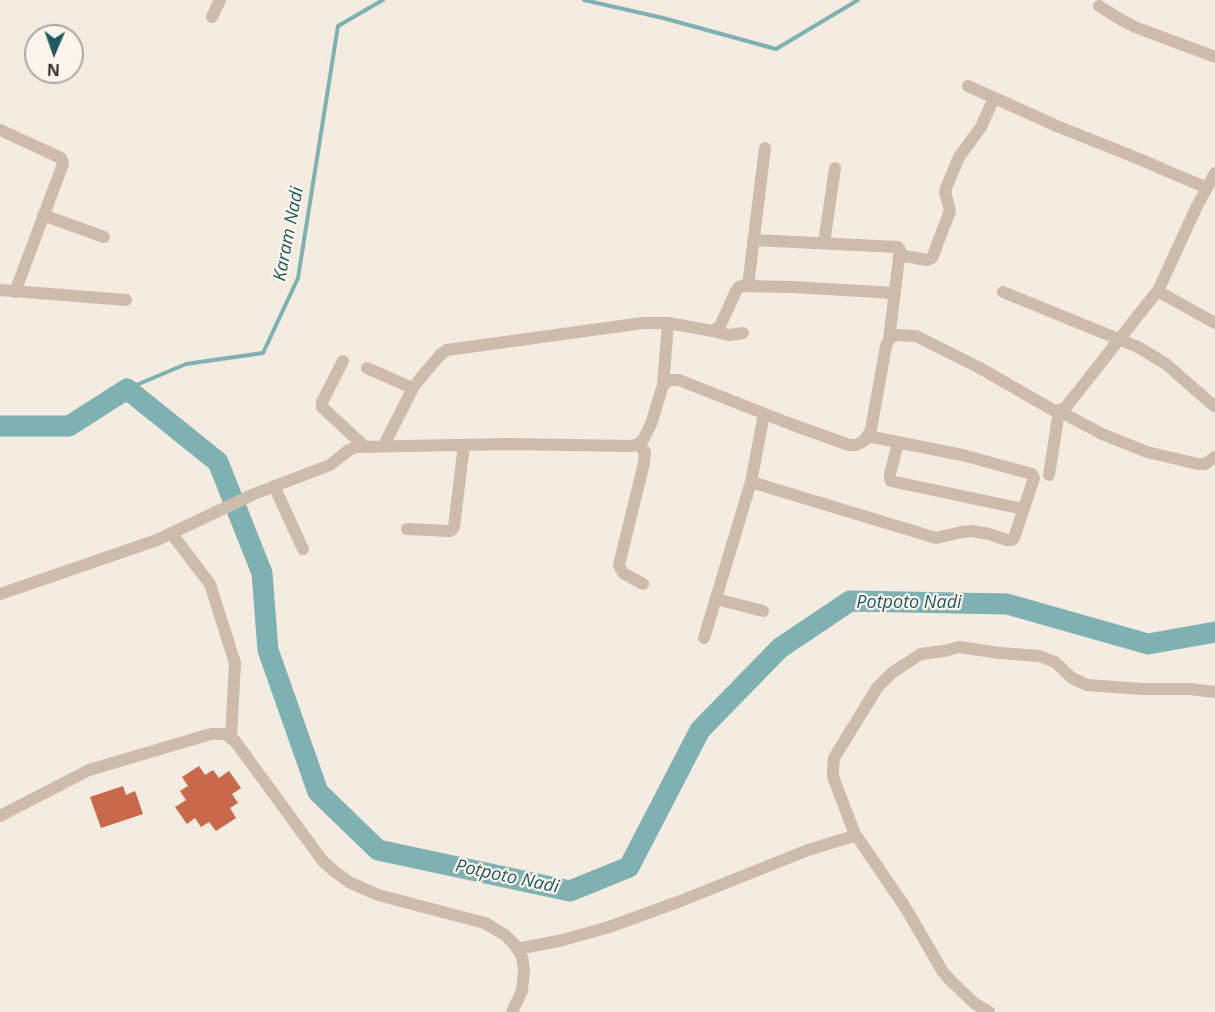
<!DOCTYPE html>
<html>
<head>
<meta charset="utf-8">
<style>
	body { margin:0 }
	#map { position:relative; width:1215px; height:1012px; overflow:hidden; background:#f4ebe1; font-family:"Open Sans",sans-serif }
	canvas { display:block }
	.north { position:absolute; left:24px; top:24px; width:60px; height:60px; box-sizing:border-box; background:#fbf5ee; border:2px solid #aea6a0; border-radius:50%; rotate:182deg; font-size:16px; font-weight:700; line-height:24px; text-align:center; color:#3b302b }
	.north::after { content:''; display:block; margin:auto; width:21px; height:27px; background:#1f5a5e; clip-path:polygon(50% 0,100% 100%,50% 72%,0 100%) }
</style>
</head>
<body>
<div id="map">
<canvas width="1215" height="1012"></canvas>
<div class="north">N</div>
</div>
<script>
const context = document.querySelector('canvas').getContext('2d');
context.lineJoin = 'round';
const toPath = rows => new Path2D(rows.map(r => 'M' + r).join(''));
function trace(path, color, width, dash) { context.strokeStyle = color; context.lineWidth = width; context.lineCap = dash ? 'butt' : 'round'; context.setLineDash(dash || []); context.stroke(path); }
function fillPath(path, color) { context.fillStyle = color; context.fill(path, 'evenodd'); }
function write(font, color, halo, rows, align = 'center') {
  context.font = font + ' "Open Sans",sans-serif'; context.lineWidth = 4.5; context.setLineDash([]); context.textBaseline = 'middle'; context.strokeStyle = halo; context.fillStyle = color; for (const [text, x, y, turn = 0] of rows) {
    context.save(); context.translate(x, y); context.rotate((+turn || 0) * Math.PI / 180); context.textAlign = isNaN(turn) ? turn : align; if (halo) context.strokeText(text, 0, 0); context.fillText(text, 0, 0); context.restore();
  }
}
trace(toPath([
	[584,0,663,18,776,49,858,0],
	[127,389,186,364,263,353,298,278,338,26,383,0]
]), '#7fb0b2', 4);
trace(toPath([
	[0,426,69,426,127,389,218,462,262,573,268,650,318,792,378,850,570,891,629,867,700,730,780,648,850,601,1007,604,1148,644,1215,632]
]), '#7fb0b2', 21);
fillPath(toPath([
	[199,766,205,775,213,770,219,778,229,771,241,788,232,794,238,803,230,808,236,818,216,831,209,822,201,827,195,818,187,824,175,807,186,800,180,791,188,786,182,777],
	[123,786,126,795,135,791,143,814,101,828,90,797]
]), '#c8694b');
trace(toPath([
	[1099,6,1120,19,1135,27,1215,57],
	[212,17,220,0],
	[968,86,1059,127,1132,156,1207,188],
	[0,130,61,158,63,164,15,292],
	[43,215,104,237],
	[753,240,898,247,900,250,889,339],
	[824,243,835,168],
	[899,255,927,260,932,258,950,211,945,192,946,188,959,157,981,127,994,98],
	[748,286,765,148],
	[0,290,126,300],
	[1003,292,1138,347,1166,364,1214,406],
	[1157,293,1196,208,1215,173],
	[713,331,729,335,743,333],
	[343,361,322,402,322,407,364,446],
	[367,368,412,388],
	[663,385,668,323],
	[898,443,890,474,890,477,891,481,1023,509],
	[638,444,645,452,644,463,619,565,623,573,643,584],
	[384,445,414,386,440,355,447,350,643,323,668,323,713,331,720,326,736,291,739,287,742,286,793,287,894,293],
	[1049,475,1059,411,1102,434,1147,452,1198,464,1205,464,1215,457],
	[751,482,936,538,962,532,972,531,989,534,1007,540,1012,540,1014,538,1034,478,1032,474,962,455,867,436],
	[274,486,303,549],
	[407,529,450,531,452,530,454,527,464,445],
	[171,533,210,584,235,663,231,737],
	[0,594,157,540,254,494,330,465,349,450,356,447,508,444,631,446,638,444,643,440,651,424,663,385,668,381,672,380,679,380,788,423,849,445,856,445,862,442,867,438,871,429,886,346,889,339,896,335,916,336,978,367,1053,410,1059,411,1066,407,1155,294,1161,293,1215,323],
	[716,599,763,611],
	[704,638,751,482,764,414],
	[0,816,89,770,211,734,225,734,235,741,322,860,334,871,349,882,378,895,485,923,505,935,516,946,522,957,524,970,522,991,512,1012],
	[856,837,833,777,833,769,834,758,877,688,893,672,921,654,944,651,959,647,1000,653,1039,656,1055,662,1072,678,1087,685,1142,689,1190,689,1215,692],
	[517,949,563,940,609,927,678,902,808,850,854,836,858,838,860,841,905,907,943,972,950,980,974,1003,989,1012]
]), '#cdbbac', 12);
write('italic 18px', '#1f5a5e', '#fbf5ee', [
	["Karam Nadi",289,234,-79],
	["Potpoto Nadi",909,603],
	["Potpoto Nadi",507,877,12]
]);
</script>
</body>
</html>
